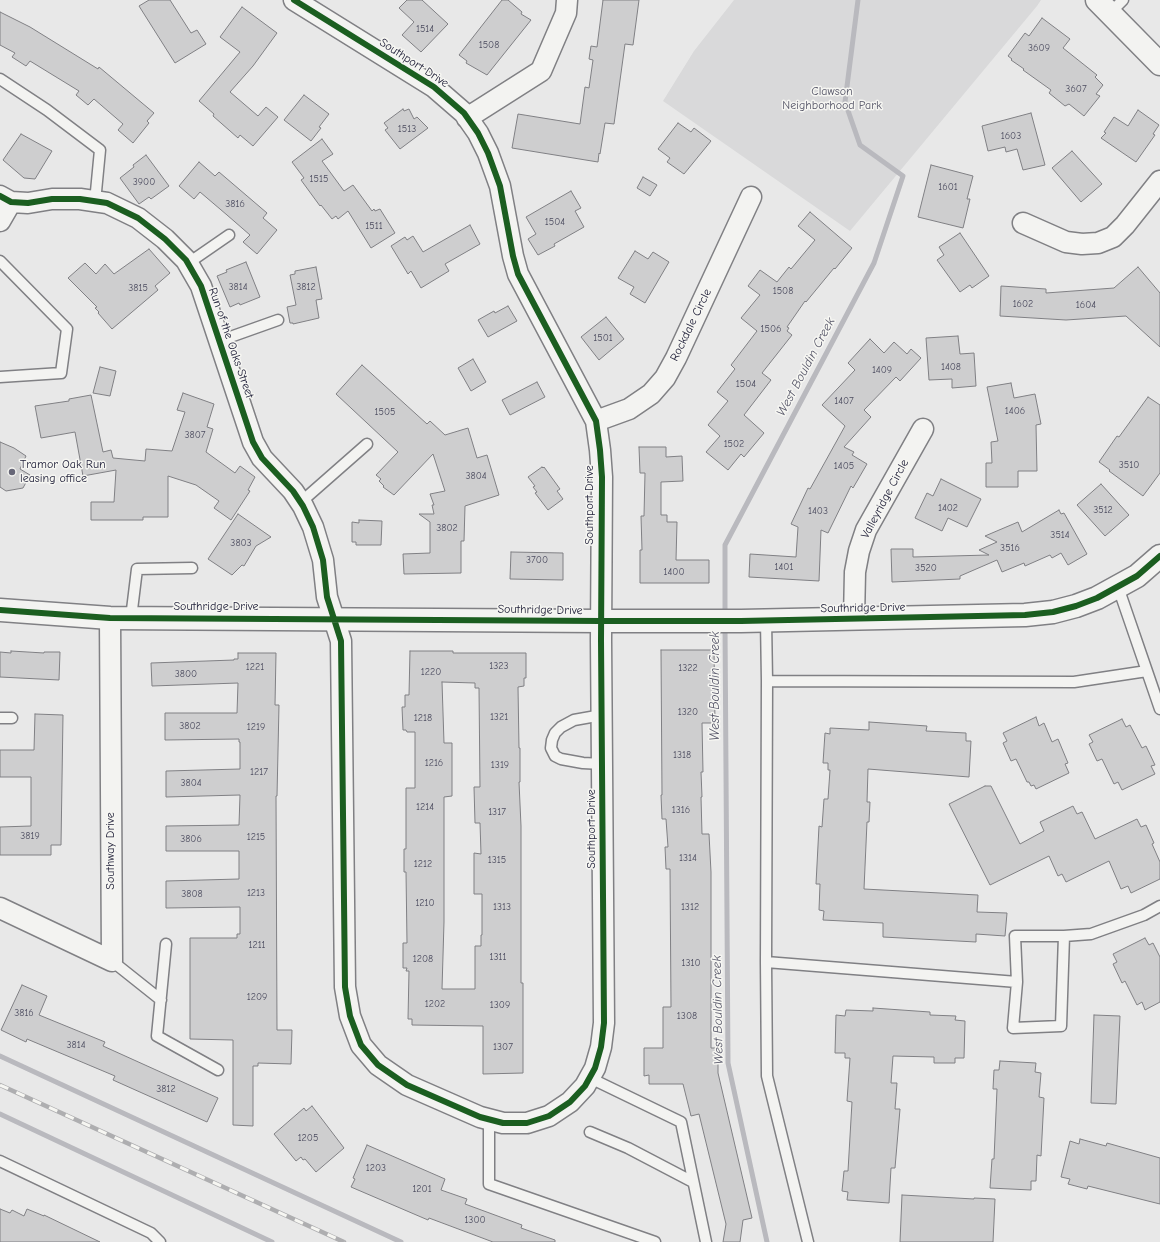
<!DOCTYPE html>
<html>
<head>
<meta charset="utf-8">
<style>
	body { margin:0 }
	canvas { display:block; background:#e8e8e8 }
</style>
</head>
<body>
<canvas width="1160" height="1242"></canvas>
<script>
const context = document.querySelector('canvas').getContext('2d');
context.lineJoin = 'round';
function fillPath(path, color) { context.fillStyle = color; context.fill(path, 'evenodd'); }
const toPath = rows => new Path2D(rows.map(r => 'M' + r).join(''));
function trace(path, color, width, dash) { context.strokeStyle = color; context.lineWidth = width; context.lineCap = dash ? 'butt' : 'round'; context.setLineDash(dash || []); context.stroke(path); }
function write(font, color, halo, rows, align = 'center') {
  context.font = font + ' "Comic Neue",sans-serif'; context.lineWidth = 3; context.setLineDash([]); context.textBaseline = 'middle'; context.strokeStyle = halo; context.fillStyle = color; for (const [text, x, y, turn = 0] of rows) {
    context.save(); context.translate(x, y); context.rotate((+turn || 0) * Math.PI / 180); context.textAlign = isNaN(turn) ? turn : align; if (halo) context.strokeText(text, 0, 0); context.fillText(text, 0, 0); context.restore();
  }
}
fillPath(toPath([
	[734,0,1041,0,1037,6,850,231,663,101,694,51]
]), '#d9d9da');
trace(toPath([
	[725,616,725,545,874,263,903,176,860,145,845,102,858,0],
	[725,626,728,1063,767,1242],
	[0,1056,401,1242],
	[0,1114,272,1242]
]), '#b9b9be', 5);
const building = toPath([
	[149,0,170,0,191,33,197,30,206,44,175,63,139,6,149,0],
	[407,0,422,0,448,24,421,52,402,35,414,22,399,8,407,0],
	[502,0,508,0,522,12,521,14,531,20,487,75,466,63,467,61,459,55,502,0],
	[603,0,639,0,633,45,625,44,614,124,605,123,600,154,599,153,598,162,512,148,518,114,580,124,585,87,589,88,593,60,589,59,591,46,597,47,603,0],
	[242,7,277,33,253,66,230,92,258,116,266,107,278,117,253,146,240,135,238,138,213,116,214,114,199,101,240,52,220,37,242,7],
	[0,12,30,27,98,69,99,67,154,113,147,121,149,123,133,143,118,130,123,124,94,99,88,105,76,95,79,91,30,61,26,66,12,57,15,53,0,45,0,12],
	[1042,18,1070,39,1063,48,1097,75,1095,77,1103,85,1096,94,1100,96,1084,116,1069,104,1065,106,1049,93,1051,90,1023,70,1024,69,1011,60,1012,59,1008,56,1025,33,1029,36,1042,18],
	[304,95,329,114,319,127,321,128,311,141,284,120,304,95],
	[403,109,404,111,409,109,414,119,417,117,428,128,400,149,385,130,388,128,384,123,403,109],
	[1138,110,1159,125,1153,134,1155,135,1136,162,1101,138,1106,133,1104,132,1114,117,1128,126,1138,110],
	[1031,113,1045,165,1023,170,1017,149,1006,152,1005,147,988,151,982,126,1031,113],
	[678,123,691,132,694,128,711,141,684,174,667,162,670,158,658,149,678,123],
	[21,134,52,151,35,179,24,178,3,160,21,134],
	[322,139,333,154,322,161,344,191,353,185,372,211,374,209,375,211,380,209,395,233,371,248,348,211,338,219,336,216,332,219,321,205,320,206,301,180,304,178,292,162,322,139],
	[1072,151,1102,184,1081,202,1052,168,1072,151],
	[146,155,169,186,151,199,149,197,139,204,120,178,134,167,133,165,146,155],
	[199,162,215,176,219,172,267,213,263,218,277,230,257,254,243,242,250,235,227,215,200,192,194,199,179,186,199,162],
	[931,165,973,176,967,199,970,199,963,228,918,217,931,165],
	[643,177,657,185,650,196,637,188,643,177],
	[571,191,581,208,575,211,584,227,554,244,555,246,538,255,528,239,536,234,526,217,571,191],
	[810,212,852,248,835,269,834,268,806,302,805,301,787,327,789,328,787,331,792,335,762,373,771,380,744,415,764,433,744,457,741,454,728,470,706,452,720,436,708,425,728,401,717,392,735,369,731,365,757,331,741,318,760,295,748,286,760,270,777,282,789,267,791,269,815,240,798,226,810,212],
	[470,225,480,244,445,264,449,271,421,288,411,271,408,274,391,246,405,237,407,240,413,236,423,252,470,225],
	[960,233,989,276,972,288,970,285,960,292,937,260,944,255,939,247,960,233],
	[149,249,170,273,155,286,158,290,112,329,98,313,99,312,95,308,97,307,68,278,85,263,96,274,105,264,114,274,149,249],
	[635,251,648,259,653,252,669,262,645,303,630,294,634,287,618,278,635,251],
	[246,262,260,297,240,305,239,303,230,307,217,276,227,272,226,270,246,262],
	[316,267,322,299,316,300,319,318,293,324,293,323,290,323,287,307,296,305,290,275,295,274,295,271,316,267],
	[1138,267,1160,293,1160,347,1126,316,1066,320,1000,316,1001,286,1046,289,1046,293,1114,288,1138,267],
	[508,306,517,321,488,337,478,320,494,311,495,313,508,306],
	[606,317,624,339,599,360,581,337,606,317],
	[958,336,960,354,974,353,976,386,952,388,952,379,929,380,926,338,958,336],
	[870,339,884,353,894,342,907,354,911,349,921,358,900,381,896,377,864,410,871,417,844,447,854,452,852,455,867,464,853,488,851,486,828,533,821,530,819,581,749,577,750,554,796,557,798,527,791,524,808,488,810,489,845,426,822,405,855,370,848,363,870,339],
	[473,359,486,382,471,391,458,368,473,359],
	[362,365,427,424,430,421,445,435,468,428,477,458,487,455,499,495,465,506,464,541,461,541,461,573,404,574,403,554,430,553,430,522,419,514,434,514,432,505,434,505,430,494,445,491,433,454,394,495,383,487,384,486,379,481,381,479,376,475,398,452,336,394,362,365],
	[100,367,116,371,110,396,93,393,100,367],
	[537,382,545,397,510,415,502,400,537,382],
	[1011,383,1014,398,1035,394,1041,424,1036,425,1037,471,1018,471,1018,487,986,487,986,463,992,463,991,442,998,441,987,387,1011,383],
	[183,393,214,404,207,427,213,429,206,452,235,473,240,466,255,477,248,490,250,491,231,520,214,508,219,501,196,485,168,476,168,517,143,517,143,520,91,520,91,502,114,502,116,470,83,476,75,432,41,438,35,406,69,401,69,399,91,395,103,452,111,450,113,458,145,461,146,449,172,451,185,412,177,410,183,393],
	[1148,397,1160,405,1160,473,1143,496,1109,471,1110,470,1099,462,1117,436,1119,437,1148,397],
	[0,442,14,448,26,456,20,469,30,475,23,488,6,491,0,487,0,442],
	[639,447,666,447,666,457,682,456,683,481,661,482,661,515,667,515,667,522,677,522,676,560,709,560,709,583,640,583,640,550,642,550,641,516,644,516,645,473,640,473,639,447],
	[542,467,543,468,544,467,560,489,557,491,563,499,548,510,535,493,537,492,533,487,535,486,528,477,542,467],
	[941,479,981,499,967,527,948,518,942,531,915,518,927,493,933,496,941,479],
	[1101,484,1129,515,1105,536,1077,505,1101,484],
	[1059,510,1061,514,1064,513,1087,554,1068,565,1061,553,1052,558,1050,555,1025,566,1024,563,1002,572,997,560,960,576,960,579,892,582,891,549,913,549,913,557,989,555,979,550,997,542,985,536,1018,522,1022,532,1059,510],
	[238,514,271,537,256,546,244,566,242,565,232,575,208,559,238,514],
	[359,520,382,521,381,545,356,545,356,542,352,542,352,522,359,523,359,520],
	[511,552,563,553,563,580,510,579,511,552],
	[661,650,714,650,715,723,702,723,703,772,701,772,702,797,701,797,702,834,709,834,711,872,711,1048,718,1048,718,1073,752,1218,743,1220,740,1242,723,1242,726,1224,699,1114,691,1116,683,1084,649,1084,649,1075,644,1076,644,1048,663,1048,663,1007,671,1007,670,869,666,869,665,847,668,847,666,819,662,819,661,795,662,795,661,650],
	[11,651,44,653,44,652,60,652,59,680,0,677,0,652,11,653,11,651],
	[410,651,453,651,453,653,526,653,526,678,524,678,524,686,518,687,519,748,520,748,520,782,519,782,521,826,521,983,523,983,523,1073,483,1074,483,1026,412,1025,412,1019,408,1019,409,971,406,971,407,968,403,968,403,943,407,943,406,872,404,872,404,849,406,849,406,788,415,788,415,732,407,732,406,730,403,730,402,707,405,707,405,695,409,695,410,651],
	[442,682,475,683,475,688,479,688,480,787,474,787,475,823,480,823,481,854,474,853,474,894,482,894,482,935,481,935,481,946,475,946,475,989,442,989,444,922,444,797,452,796,452,743,444,743,442,682],
	[238,653,276,653,275,705,279,705,277,796,276,796,277,1030,292,1030,291,1064,258,1063,258,1066,253,1066,253,1126,233,1125,233,1040,190,1039,190,938,237,938,237,934,240,934,240,907,166,908,166,881,239,879,239,851,166,851,166,826,239,825,240,795,166,797,166,771,240,769,240,742,239,742,239,739,165,740,165,713,237,713,238,683,152,686,151,663,234,660,234,659,238,659,238,653],
	[35,714,63,715,61,845,51,845,51,855,0,855,0,827,31,826,31,777,0,777,0,750,34,750,35,714],
	[1036,717,1039,726,1044,723,1052,742,1058,739,1068,763,1065,764,1069,773,1036,789,1034,785,1031,786,1029,782,1027,782,1016,759,1011,761,1003,743,1007,741,1003,733,1036,717],
	[1122,719,1126,727,1130,725,1142,748,1146,746,1155,765,1151,766,1155,774,1122,790,1118,782,1114,784,1102,759,1097,761,1089,744,1093,742,1089,735,1122,719],
	[869,722,927,726,926,731,966,733,966,741,971,741,969,777,868,769,867,802,870,802,869,822,867,822,864,889,978,895,977,912,1007,913,1005,936,976,934,976,942,883,937,883,923,823,920,824,911,819,910,820,884,816,884,819,826,822,827,824,799,828,799,830,770,828,770,828,763,823,763,825,733,830,734,830,728,869,730,869,722],
	[985,786,991,786,1020,844,1044,831,1040,822,1073,806,1077,814,1082,812,1095,839,1137,819,1141,827,1146,825,1154,843,1152,844,1160,862,1160,879,1131,893,1128,886,1121,889,1109,861,1066,882,1062,874,1058,876,1049,856,990,885,949,804,985,786],
	[1145,938,1149,945,1153,943,1160,957,1160,1002,1145,1010,1142,1002,1137,1005,1125,981,1122,983,1113,964,1117,962,1113,954,1145,938],
	[22,985,47,996,39,1015,105,1042,103,1046,218,1098,207,1122,113,1080,115,1076,27,1039,26,1042,1,1030,22,985],
	[873,1008,930,1012,930,1015,956,1016,955,1020,965,1021,964,1058,955,1058,955,1063,934,1063,934,1057,893,1056,891,1083,897,1083,895,1109,900,1109,895,1168,891,1168,889,1203,847,1200,848,1192,842,1191,844,1171,848,1171,852,1102,847,1101,850,1058,845,1058,845,1053,835,1053,836,1015,845,1016,846,1010,873,1011,873,1008],
	[1094,1015,1120,1016,1116,1104,1091,1103,1094,1015],
	[1000,1061,1036,1063,1035,1072,1041,1073,1039,1097,1044,1098,1041,1156,1037,1155,1036,1181,1031,1181,1031,1190,990,1188,992,1159,994,1159,997,1089,993,1089,994,1070,999,1070,1000,1061],
	[312,1106,344,1148,316,1172,305,1159,303,1160,301,1157,296,1161,274,1134,304,1108,306,1111,312,1106],
	[1080,1139,1106,1146,1107,1143,1160,1158,1160,1204,1088,1186,1087,1189,1068,1184,1070,1179,1061,1177,1070,1141,1079,1144,1080,1139],
	[367,1145,445,1179,441,1190,467,1199,465,1204,522,1225,521,1228,555,1240,555,1242,493,1242,429,1218,428,1220,351,1187,355,1179,353,1178,367,1145],
	[902,1195,974,1199,974,1198,995,1199,993,1242,900,1242,902,1195],
	[0,1209,10,1213,12,1210,24,1216,27,1209,44,1216,44,1215,100,1242,0,1242,0,1209]
]);
fillPath(building, '#cececf');
trace(building, '#808084', 1);
const service = toPath([
	[1110,13,1123,0],
	[0,79,47,110,100,150,95,202],
	[0,261,67,329,61,373,0,377],
	[187,264,229,235],
	[219,341,278,320],
	[301,502,367,444],
	[1118,587,1160,709],
	[131,618,137,569,192,568],
	[766,620,767,681],
	[602,715,574,720,561,727,555,733,552,740,551,748,555,756,561,759,583,763,602,764],
	[0,718,12,718],
	[1064,936,1061,1026,1013,1028,1017,982,1015,936,1064,936,1091,934,1144,915,1160,906],
	[166,944,157,1036,218,1070],
	[112,961,161,1000],
	[766,962,1017,982],
	[590,1078,681,1122,706,1242],
	[489,1119,489,1184,655,1242],
	[590,1132,628,1148,693,1182],
	[0,1161,151,1233,160,1242],
	[808,1242,767,1076,766,962,767,681,1074,682,1147,671]
]);
const minor = toPath([
	[467,118,541,71,566,13,567,0],
	[0,196,11,202,28,203,52,199,80,199,107,203,138,218,165,239,186,260,201,286,253,442,262,458,293,491,303,506,313,527,323,560,327,597,341,641,345,987,350,1016,361,1045,378,1065,407,1085,480,1117,503,1123,527,1123,549,1116,570,1102,585,1086,595,1068,601,1047,604,1023,601,640,602,477,600,450,596,421,518,274,513,256,500,186,488,153,478,133,464,113,434,87,294,0],
	[0,221,11,202],
	[1023,223,1066,242,1082,244,1098,243,1113,237,1125,225,1160,181],
	[596,421,629,409,651,394,665,378,676,358,751,197],
	[854,619,855,572,859,551,866,530,923,429],
	[0,908,112,961,110,618]
]);
const tertiary = toPath([
	[1097,0,1160,64],
	[0,610,110,618,601,621,741,621,1025,615,1053,612,1076,606,1097,598,1137,576,1160,556]
]);
trace(service, '#808084', 13);
trace(minor, '#808084', 23);
trace(tertiary, '#808084', 25);
trace(service, '#f3f3f1', 10);
trace(minor, '#f3f3f1', 20);
trace(tertiary, '#f3f3f1', 22);
const rail = toPath([
	[0,1085,344,1242]
]);
trace(rail, '#aeaeb0', 4.5);
trace(rail, '#f6f6f2', 3, [9]);
trace(toPath([
	[0,196,11,202,28,203,52,199,80,199,107,203,138,218,165,239,186,260,201,286,253,442,262,458,293,491,303,506,313,527,323,560,327,597,341,641,345,987,350,1016,361,1045,378,1065,407,1085,480,1117,503,1123,527,1123,549,1116,570,1102,585,1086,595,1068,601,1047,604,1023,601,640,602,477,600,450,596,421,518,274,513,256,500,186,488,153,478,133,464,113,434,87,294,0],
	[0,610,110,618,601,621,741,621,1025,615,1053,612,1076,606,1097,598,1137,576,1160,556]
]), '#1b5e20', 6);
for (const [x, y, r, color] of [
	[12,472,4,"#676778"]
]) { const dot = new Path2D(); dot.arc(x, y, r, 0, 2 * Math.PI); context.fillStyle = color; context.fill(dot); trace(dot, '#f6f6f2', 1.5); }
write('10px', '#4d4d60', null, [
	["1514",425,29],
	["1508",489,45],
	["3609",1039,48],
	["3607",1076,89],
	["1513",407,129],
	["1603",1011,136],
	["1515",319,179],
	["3900",144,182],
	["1601",948,187],
	["3816",235,204],
	["1504",555,222],
	["1511",374,226],
	["3814",238,287],
	["3812",306,287],
	["3815",138,288],
	["1508",783,291],
	["1602",1023,304],
	["1604",1086,305],
	["1506",771,329],
	["1501",603,338],
	["1408",951,367],
	["1409",882,370],
	["1504",746,384],
	["1407",844,401],
	["1406",1015,411],
	["1505",385,412],
	["3807",195,435],
	["1502",734,444],
	["3510",1129,465],
	["1405",844,466],
	["3804",476,476],
	["1402",948,508],
	["3512",1103,510],
	["1403",818,511],
	["3802",447,528],
	["3514",1060,535],
	["3803",241,543],
	["3516",1010,548],
	["3700",537,560],
	["1401",784,567],
	["3520",926,568],
	["1400",674,572],
	["1323",499,666],
	["1221",255,667],
	["1322",688,668],
	["1220",431,672],
	["3800",186,674],
	["1320",688,712],
	["1321",499,717],
	["1218",423,718],
	["3802",190,726],
	["1219",256,727],
	["1318",682,755],
	["1216",434,763],
	["1319",500,765],
	["1217",259,772],
	["3804",191,783],
	["1214",425,807],
	["1316",681,810],
	["1317",497,812],
	["3819",30,836],
	["1215",256,837],
	["3806",191,839],
	["1314",688,858],
	["1315",497,860],
	["1212",423,864],
	["1213",256,893],
	["3808",192,894],
	["1210",425,903],
	["1313",502,907],
	["1312",690,907],
	["1211",257,945],
	["1311",498,957],
	["1208",423,959],
	["1310",691,963],
	["1209",257,997],
	["1202",435,1004],
	["1309",500,1005],
	["3816",24,1013],
	["1308",687,1016],
	["3814",76,1045],
	["1307",503,1047],
	["3812",166,1089],
	["1205",308,1138],
	["1203",376,1168],
	["1201",422,1189],
	["1300",475,1220]
]);
write('12px', '#22223b', '#f6f6f2', [
	["Southport Drive",414,63,33],
	["Rockdale Circle",691,325,-64],
	["Run of the Oaks Street",231,343,71],
	["Valleyridge Circle",885,499,-62],
	["Southport Drive",590,505,-90],
	["Southridge Drive",216,607],
	["Southridge Drive",863,608,-1],
	["Southridge Drive",540,610,1],
	["Southport Drive",592,829,-90],
	["Southway Drive",111,851,-90]
]);
write('12px', '#555567', '#f6f6f2', [
	["Clawson",832,92],
	["Neighborhood Park",832,106]
]);
write('12px', '#22223b', '#f6f6f2', [
	["Tramor Oak Run",20,465],
	["leasing office",20,479]
], 'left');
write('italic 13px', '#565668', '#f6f6f2', [
	["West Bouldin Creek",806,367,-62],
	["West Bouldin Creek",715,686,-90],
	["West Bouldin Creek",718,1010,-91]
]);
</script>
</body>
</html>
